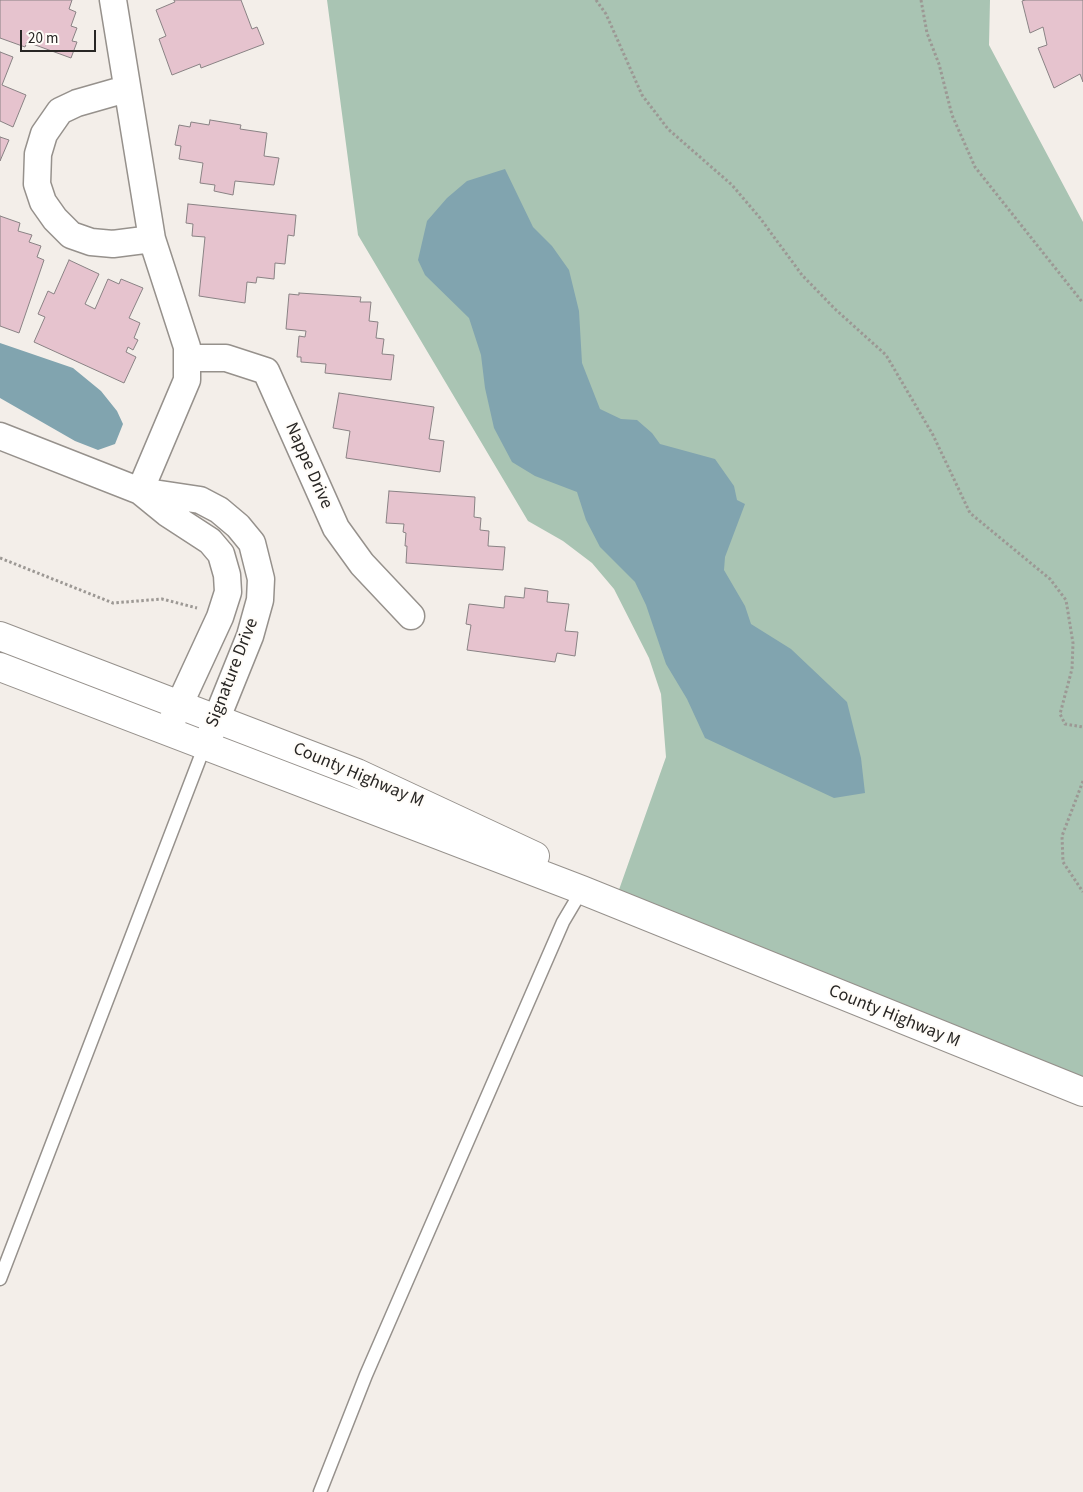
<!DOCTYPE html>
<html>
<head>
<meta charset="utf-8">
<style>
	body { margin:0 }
	#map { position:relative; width:1083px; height:1492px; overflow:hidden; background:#f3eee9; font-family:"Source Sans 3",sans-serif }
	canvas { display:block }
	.scale { position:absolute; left:20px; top:30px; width:76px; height:22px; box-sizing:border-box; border:2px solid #282624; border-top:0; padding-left:6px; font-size:15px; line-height:18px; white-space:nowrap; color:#282624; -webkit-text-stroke:4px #fffcf8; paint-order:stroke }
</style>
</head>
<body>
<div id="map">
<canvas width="1083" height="1492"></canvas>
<div class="scale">20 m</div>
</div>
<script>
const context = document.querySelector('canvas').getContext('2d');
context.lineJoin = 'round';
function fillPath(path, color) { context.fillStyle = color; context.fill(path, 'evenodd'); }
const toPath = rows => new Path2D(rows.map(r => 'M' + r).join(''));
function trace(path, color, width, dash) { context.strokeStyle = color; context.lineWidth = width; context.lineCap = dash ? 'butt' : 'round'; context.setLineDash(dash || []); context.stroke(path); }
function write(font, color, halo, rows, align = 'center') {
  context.font = font + ' "Source Sans 3",sans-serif'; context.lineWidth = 4; context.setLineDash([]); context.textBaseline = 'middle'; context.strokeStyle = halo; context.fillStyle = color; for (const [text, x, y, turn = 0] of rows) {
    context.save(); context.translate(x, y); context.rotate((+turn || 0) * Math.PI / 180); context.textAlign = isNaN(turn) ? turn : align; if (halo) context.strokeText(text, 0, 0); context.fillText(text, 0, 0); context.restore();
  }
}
fillPath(toPath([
	[327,0,990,0,989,45,1083,222,1083,1092,615,901,666,757,661,694,649,658,614,589,592,563,563,541,528,521,358,235]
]), '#a9c4b3');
fillPath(toPath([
	[505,169,533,227,552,246,569,270,579,311,582,363,600,409,621,419,637,420,652,433,660,444,715,459,734,486,737,500,745,504,725,557,724,570,745,606,751,624,791,649,847,702,861,758,865,793,834,798,705,738,687,699,666,664,646,605,635,582,600,547,586,520,577,492,535,476,512,462,494,428,485,388,481,355,469,318,425,275,418,260,427,221,447,198,467,181],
	[0,343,73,368,101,391,117,411,123,424,115,444,98,450,75,441,0,398]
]), '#81a4af');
const building = toPath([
	[0,0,72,0,69,9,76,12,71,26,77,28,72,41,77,42,71,58,27,42,25,47,0,38,0,0],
	[174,0,241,0,252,29,257,27,264,44,201,68,200,64,172,75,159,39,166,36,156,10,175,2,174,0],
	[1025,0,1083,0,1083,82,1080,74,1054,88,1038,48,1047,45,1043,27,1030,33,1022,1,1025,0],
	[0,52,13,57,2,85,26,95,13,127,0,121,0,52],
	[210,120,241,125,240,129,267,133,264,156,279,158,274,185,235,181,233,195,214,191,215,185,200,183,203,163,179,159,181,146,175,145,179,125,190,127,191,122,209,125,210,120],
	[0,137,9,140,0,161,0,137],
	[188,204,296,215,294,236,288,235,285,264,275,263,274,279,257,277,256,283,247,282,245,303,199,296,205,237,192,236,193,224,186,223,188,204],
	[0,216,20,223,18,231,32,235,29,242,41,246,37,257,44,260,19,333,0,326,0,216],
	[69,260,99,274,85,304,95,309,108,279,119,284,121,279,143,288,129,318,140,323,134,338,138,340,133,350,128,347,126,352,136,357,124,383,34,342,45,317,38,314,48,291,54,294,69,260],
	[299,293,361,297,360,302,371,302,369,321,378,322,376,338,384,339,382,354,394,355,391,380,325,373,326,364,301,362,301,357,297,357,299,336,305,337,306,331,286,329,289,294,299,295,299,293],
	[339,393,434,407,429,439,444,441,440,472,346,458,350,431,333,428,339,393],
	[389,491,475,497,474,517,481,518,480,530,489,531,488,546,505,547,503,570,406,563,407,546,405,546,406,533,403,532,404,524,386,523,389,491],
	[525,588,548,591,547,602,569,604,565,631,578,632,575,656,557,653,555,662,467,650,471,625,466,624,469,604,504,608,505,596,524,598,525,588]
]);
fillPath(building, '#e6c3ce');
trace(building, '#898284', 1);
const lane = toPath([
	[0,1279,205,745],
	[320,1492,366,1375,563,922,582,890]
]);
const street = toPath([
	[113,0,152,239,187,347,187,380,140,491],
	[126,89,77,103,60,111,44,134,38,154,37,184,43,202,55,219,71,235,91,242,113,244,152,239],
	[187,358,226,358,266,371,336,528,362,564,411,616],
	[0,436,140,491,200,500,219,510,238,526,252,543,261,579,260,600,250,636,208,740],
	[140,491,167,513,210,541,221,554,227,575,228,592,220,617,170,725]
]);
const secondary = toPath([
	[0,636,357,773,535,856],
	[0,667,582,890,1083,1092]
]);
trace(lane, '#96918c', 15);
trace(street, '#96918c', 29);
trace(secondary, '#96918c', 30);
trace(toPath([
	[596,0,606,14,642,95,668,129,732,185,760,218,802,275,835,309,886,355,933,435,970,513,1050,579,1066,600,1073,643,1072,669,1060,714,1065,724,1083,727],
	[921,0,927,33,939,64,952,115,975,167,1083,303],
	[0,558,113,603,162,599,197,608],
	[1083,781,1062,836,1063,862,1083,892]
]), '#9c9894', 3, [2.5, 2.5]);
trace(lane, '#fff', 12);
trace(street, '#fff', 26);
trace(secondary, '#fff', 28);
write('18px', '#282624', '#fffcf8', [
	["Nappe Drive",308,466,66],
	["Signature Drive",233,673,-69],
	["County Highway M",358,776,23],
	["County Highway M",894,1017,22]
]);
</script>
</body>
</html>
